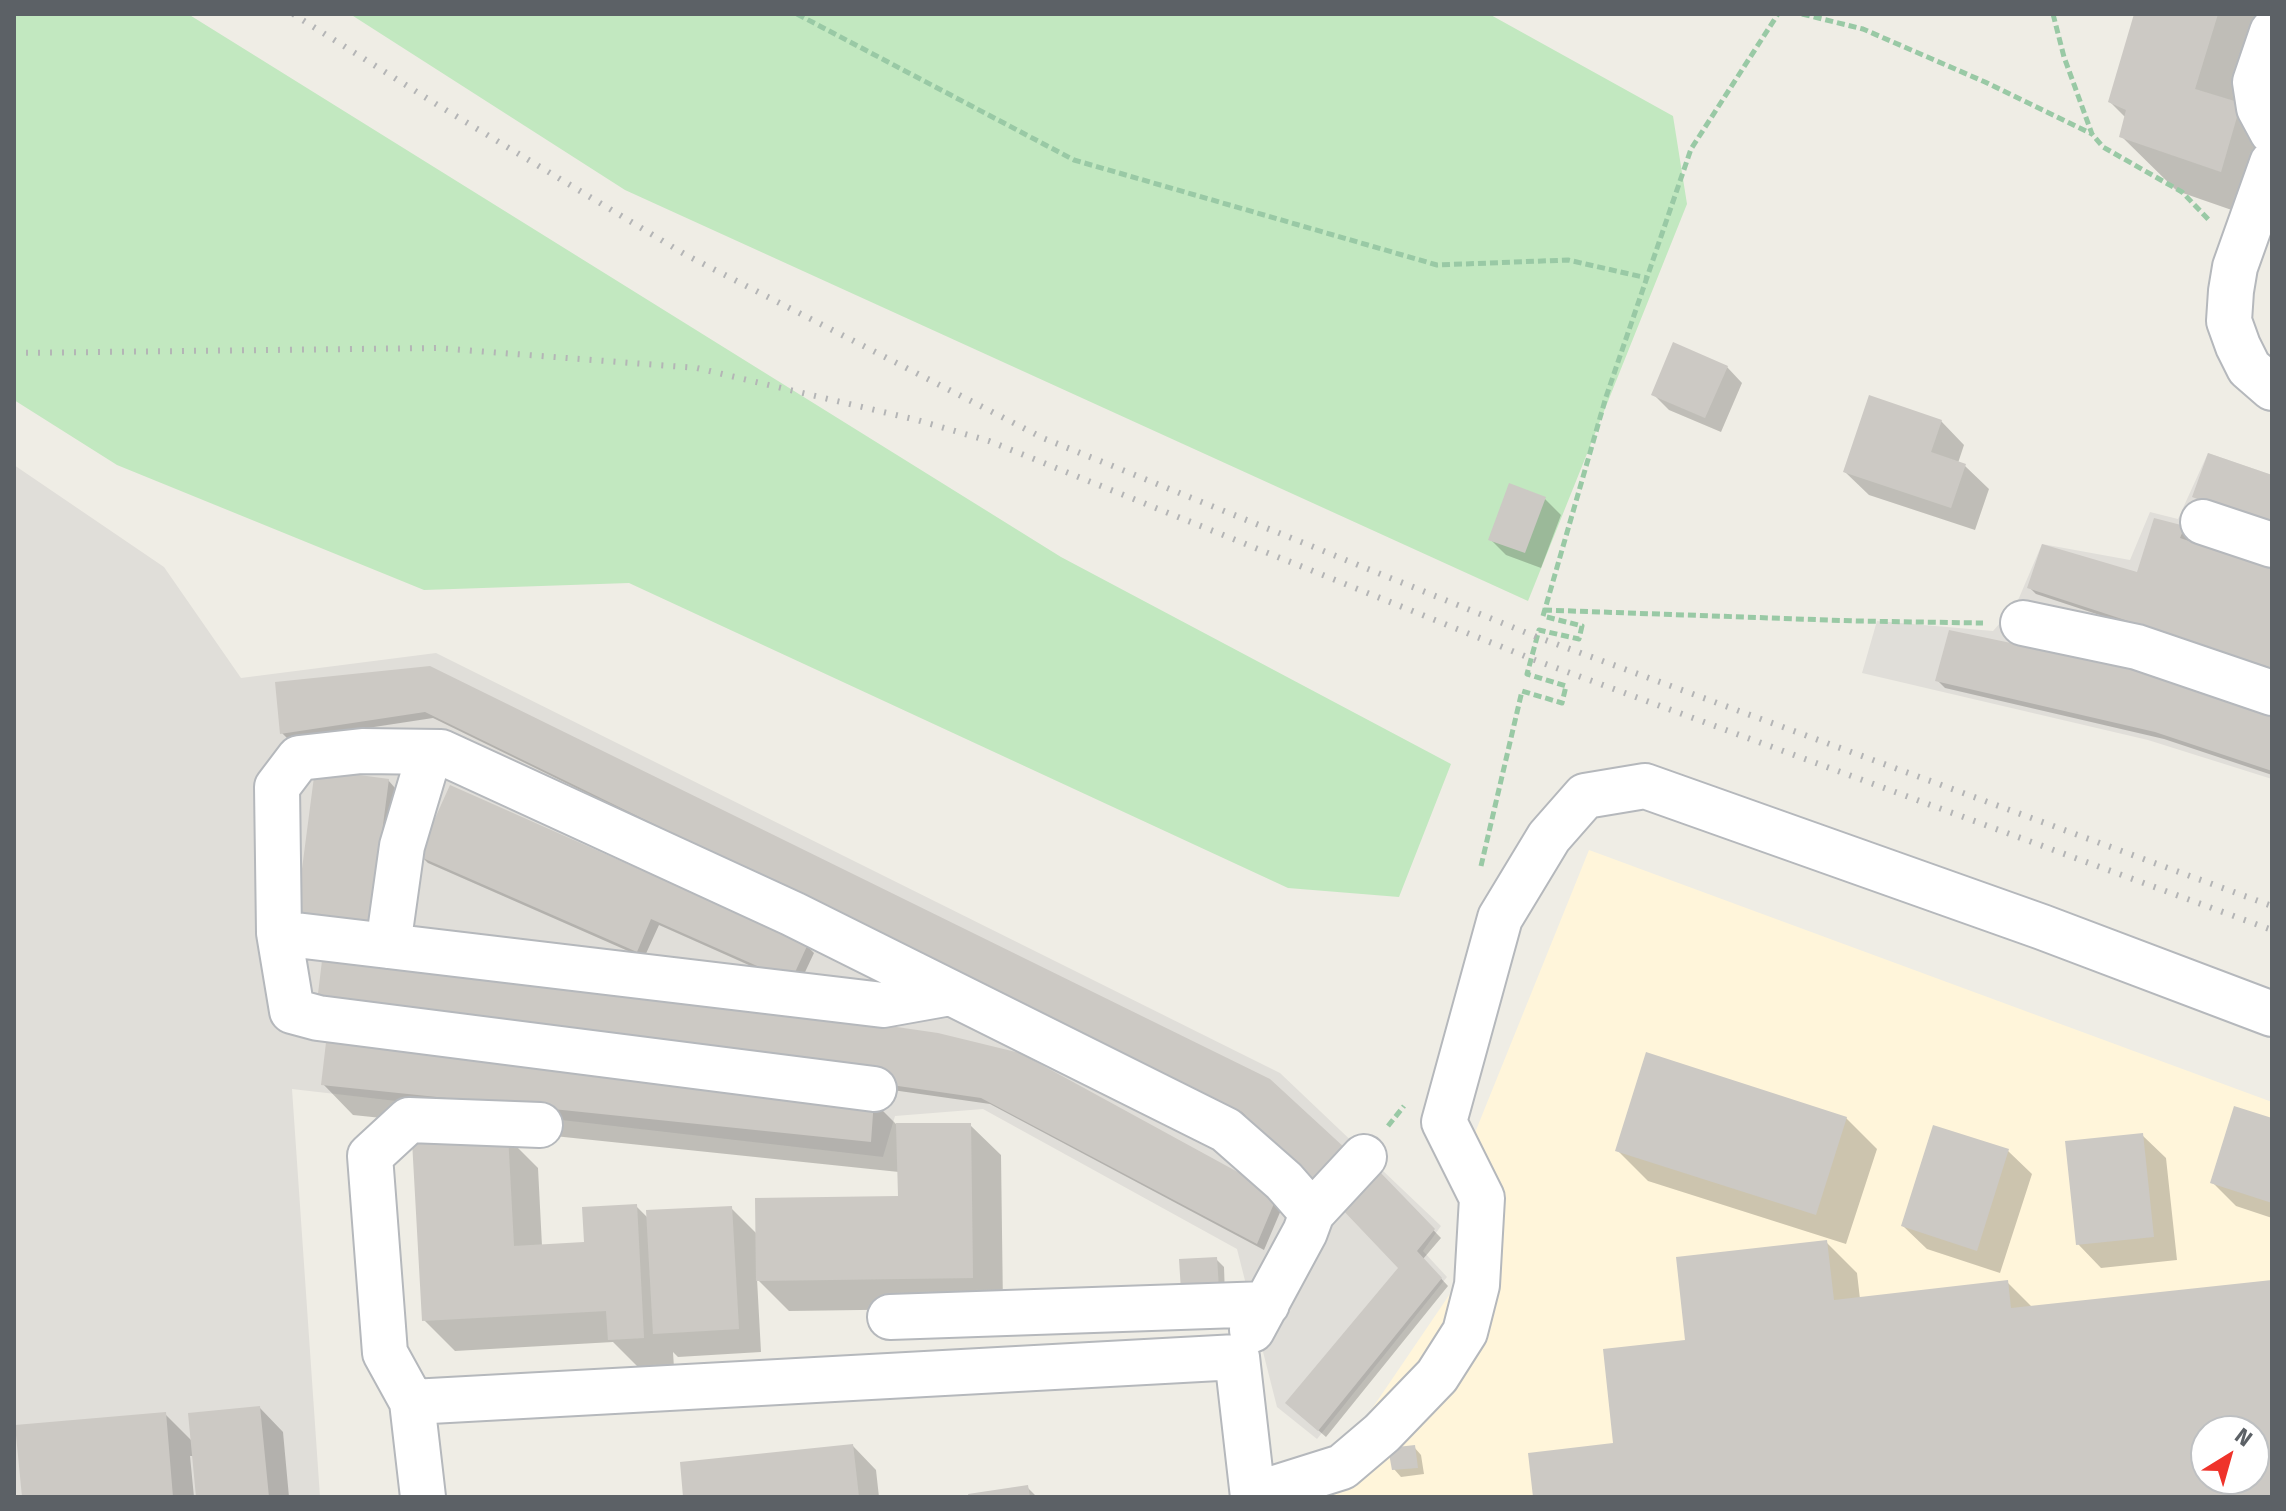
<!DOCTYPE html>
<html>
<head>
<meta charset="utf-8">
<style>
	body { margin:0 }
	#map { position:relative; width:2286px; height:1511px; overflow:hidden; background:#efede5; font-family:"Fira Sans",sans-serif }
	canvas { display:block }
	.frame { position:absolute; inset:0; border:16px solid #5c6166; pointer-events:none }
	.north { position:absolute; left:2190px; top:1415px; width:80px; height:80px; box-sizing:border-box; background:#fff; border:2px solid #bec0c2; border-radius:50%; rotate:37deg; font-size:22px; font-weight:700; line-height:32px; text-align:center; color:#5c6166 }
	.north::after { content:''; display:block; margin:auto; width:28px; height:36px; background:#ef332b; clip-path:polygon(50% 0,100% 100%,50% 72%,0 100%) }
</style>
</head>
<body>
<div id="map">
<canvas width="2286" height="1511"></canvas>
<div class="frame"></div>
<div class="north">N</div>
</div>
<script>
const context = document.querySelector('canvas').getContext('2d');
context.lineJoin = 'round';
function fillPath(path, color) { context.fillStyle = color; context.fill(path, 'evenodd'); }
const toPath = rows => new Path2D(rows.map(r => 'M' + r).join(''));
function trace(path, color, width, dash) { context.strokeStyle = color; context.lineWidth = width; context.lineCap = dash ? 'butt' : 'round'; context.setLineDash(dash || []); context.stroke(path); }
fillPath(toPath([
	[1589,850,2272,1102,2272,1497,1312,1497,1456,1285,1466,1155],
	[2206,1431,2254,1431,2254,1479,2206,1479]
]), '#fff5da');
fillPath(toPath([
	[2208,453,2272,475,2272,779,2148,740,1862,673,1877,621,1993,631,2016,605,2042,544,2130,560,2150,512,2178,519],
	[14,465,164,567,241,678,436,653,1280,1073,1441,1226,1423,1251,1447,1277,1317,1439,1277,1407,1237,1249,983,1109,895,1116,883,1157,292,1089,320,1497,14,1497]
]), '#e0ded9');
fillPath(toPath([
	[14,14,188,14,1061,557,1451,764,1399,897,1288,888,629,583,424,590,117,465,14,400],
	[350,14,1489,14,1673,116,1687,204,1528,601,625,190]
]), '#c2e8c0');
fillPath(toPath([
	[2136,14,2272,14,2272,224,2177,191,2121,136,2126,118,2110,102],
	[1727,367,1742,383,1721,432,1669,410,1653,394],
	[1941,421,1964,445,1958,463,1965,466,1989,489,1975,530,1869,495,1845,472],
	[1545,499,1561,515,1541,568,1506,555,1490,539],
	[2183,528,2191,535,2188,542,2272,570,2272,672,2036,594,2029,587,2138,574],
	[2030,649,2272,714,2272,775,2164,739,1945,688,1937,680],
	[430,668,1269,1080,1252,1119,433,718,289,740,282,733],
	[388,780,395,788,376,930,305,921],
	[421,856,806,945,814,953,798,987,659,925,644,958,428,863],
	[327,1009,938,1035,1284,1203,1264,1250,990,1104],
	[323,1084,873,1101,897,1125,970,1125,1001,1155,1003,1308,789,1311,757,1279,761,1352,678,1357,673,1352,674,1368,641,1370,613,1342,455,1351,424,1320,507,1137,538,1168,542,1246,587,1244,636,1206,648,1218,731,1208,758,1235,900,1198,899,1172,353,1115],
	[1846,1118,1877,1149,1846,1244,1648,1181,1617,1150],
	[2272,1120,2272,1218,2236,1206,2212,1182],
	[2142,1135,2166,1158,2177,1260,2101,1268,2078,1244],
	[2008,1151,2032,1174,2000,1273,1927,1249,1903,1226],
	[1377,1172,1441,1238,1423,1259,1448,1286,1326,1437,1295,1410,1401,1268],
	[1826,1242,1857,1273,1860,1299,2007,1282,2033,1308,2272,1282,2272,1497,1535,1497,1615,1445,1687,1342],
	[2206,1431,2254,1431,2254,1479,2206,1479],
	[1216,1259,1224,1267,1225,1296,1182,1261],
	[260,1408,283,1432,289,1497,198,1497,194,1456,190,1456,194,1497,24,1497,165,1414,193,1442],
	[853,1446,876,1470,879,1497,685,1497],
	[1414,1447,1421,1455,1424,1474,1401,1477,1394,1469],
	[1027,1487,1037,1497,971,1497]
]), '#0003');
fillPath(toPath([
	[2134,14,2218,14,2195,89,2241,103,2221,172,2119,137,2126,110,2108,102],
	[1673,342,1728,366,1705,418,1651,395],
	[1869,395,1942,420,1931,452,1966,464,1951,508,1843,472],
	[2208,453,2272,475,2272,526,2192,497],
	[1509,483,1546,497,1525,553,1488,540],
	[2154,518,2185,526,2180,538,2272,568,2272,668,2027,588,2042,544,2137,572],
	[1949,630,2030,647,2056,645,2181,681,2272,712,2272,771,2155,732,1935,681],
	[430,666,1270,1079,1346,1149,1315,1184,1242,1112,425,712,280,734,275,682],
	[315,769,389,779,370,924,296,915],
	[450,785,808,944,791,981,651,919,637,952,418,856],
	[324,944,938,1033,1020,1053,1278,1194,1257,1244,981,1098,317,1002],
	[327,1034,874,1100,871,1142,321,1085],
	[1646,1052,1847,1117,1816,1215,1615,1151],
	[2234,1106,2272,1118,2272,1203,2210,1183],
	[896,1123,971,1123,973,1278,756,1281,755,1198,898,1196],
	[1933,1125,2009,1149,1977,1251,1901,1226],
	[2143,1133,2154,1237,2076,1245,2065,1141],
	[508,1135,514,1246,584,1242,582,1207,637,1204,644,1338,608,1340,606,1311,422,1321,412,1141],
	[1377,1169,1435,1229,1417,1251,1442,1278,1318,1431,1285,1403,1398,1268,1340,1207],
	[732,1206,739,1329,653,1334,646,1210],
	[1827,1240,1834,1300,2008,1280,2011,1308,2272,1280,2272,1497,1533,1497,1528,1453,1613,1443,1603,1349,1685,1340,1676,1257],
	[2206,1431,2254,1431,2254,1479,2206,1479],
	[1217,1257,1219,1290,1181,1291,1179,1259],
	[260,1406,269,1497,196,1497,188,1413],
	[166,1412,173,1497,22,1497,15,1425],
	[853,1444,859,1497,683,1497,680,1462],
	[1415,1445,1418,1468,1392,1470,1388,1448],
	[1028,1485,1030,1497,969,1497,968,1494]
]), '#ccc9c4');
const minor = toPath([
	[2272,32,2255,82,2259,108,2272,132],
	[2272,163,2235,267,2231,291,2229,321,2238,346,2249,368,2272,388],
	[2203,522,2272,545],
	[2023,623,2137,647,2272,693],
	[279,933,292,1011,318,1018,874,1089],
	[388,946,402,846,430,752],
	[950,993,883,1005,279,933,277,787,299,758,362,751,441,752,793,914,1226,1130,1284,1181,1312,1213],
	[890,1317,1267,1304],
	[1252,1330,1305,1232,1312,1213,1364,1157],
	[412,1402,1237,1357,1253,1497],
	[1253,1495,1342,1467,1382,1433,1437,1376,1465,1332,1477,1285,1482,1198,1444,1122,1500,918,1549,837,1585,796,1645,786,2042,927,2272,1014],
	[423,1497,412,1402,385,1353,370,1156,409,1120,540,1125]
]);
trace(minor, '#b5b8bc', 48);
trace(toPath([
	[797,14,1074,160,1437,265,1568,260,1647,278],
	[1802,14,1863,29,1985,82,2092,134],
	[2053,14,2064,57,2092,134,2103,147,2182,192,2209,220],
	[1544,610,1856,621,1983,623],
	[1481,866,1522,691,1562,703,1566,686,1527,674,1539,630,1579,639,1582,626,1543,616,1606,397,1691,149,1778,14],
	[1388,1126,1404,1106]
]), '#99c9a5', 5, [8, 4]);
trace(minor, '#fff', 44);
trace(toPath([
	[293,14,436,104,686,255,1043,438,1537,637,2272,906],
	[14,353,437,348,697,368,917,420,989,441,1532,659,2272,930]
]), '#b4b5b6', 6, [2, 10]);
</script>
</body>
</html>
